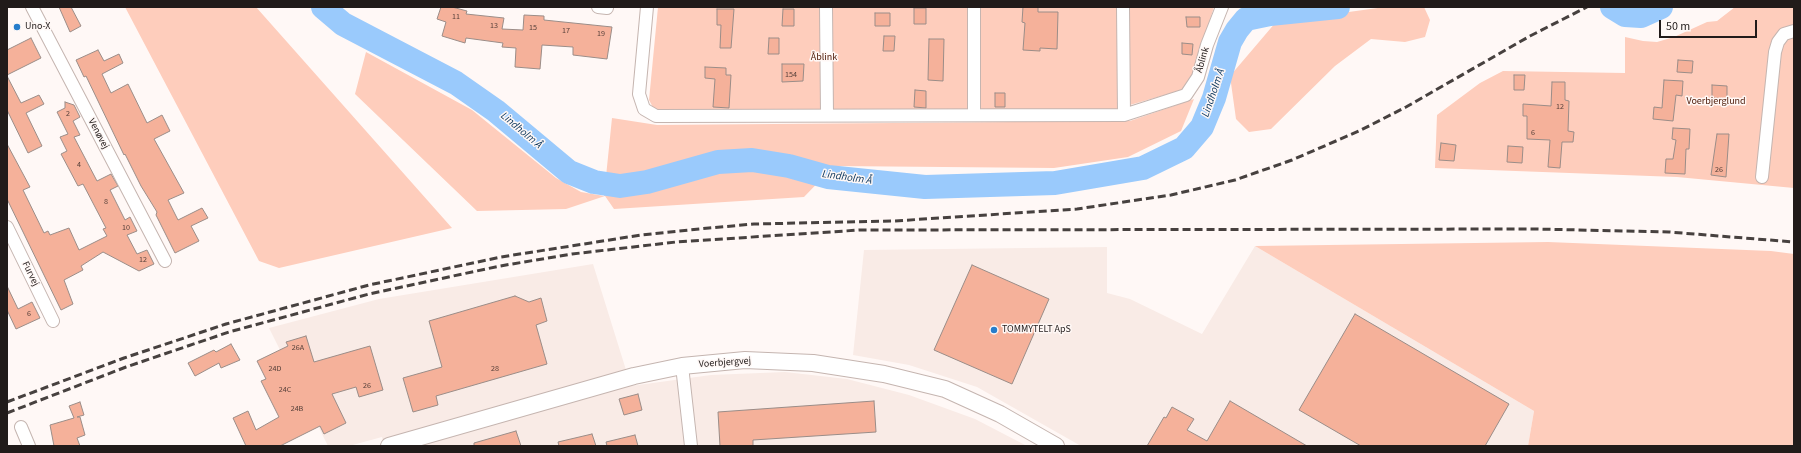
<!DOCTYPE html>
<html>
<head>
<meta charset="utf-8">
<style>
	body { margin:0 }
	#map { position:relative; width:1801px; height:453px; overflow:hidden; background:#fff8f6; font-family:"Source Sans 3",sans-serif }
	canvas { display:block }
	.frame { position:absolute; inset:0; border:8px solid #211b1a; pointer-events:none }
	.scale { position:absolute; left:1659px; top:20px; width:98px; height:18px; box-sizing:border-box; border:2px solid #211b1a; border-top:0; padding-left:5px; font-size:12px; line-height:14px; white-space:nowrap; color:#211b1a; -webkit-text-stroke:3px #fff8f6; paint-order:stroke }
</style>
</head>
<body>
<div id="map">
<canvas width="1801" height="453"></canvas>
<div class="frame"></div>
<div class="scale">50 m</div>
</div>
<script>
const context = document.querySelector('canvas').getContext('2d');
context.lineJoin = 'round';
function fillPath(path, color) { context.fillStyle = color; context.fill(path, 'evenodd'); }
const toPath = rows => new Path2D(rows.map(r => 'M' + r).join(''));
function trace(path, color, width, dash) { context.strokeStyle = color; context.lineWidth = width; context.lineCap = dash ? 'butt' : 'round'; context.setLineDash(dash || []); context.stroke(path); }
function write(font, color, halo, rows, align = 'center') {
  context.font = font + ' "Source Sans 3",sans-serif'; context.lineWidth = 3; context.setLineDash([]); context.textBaseline = 'middle'; context.strokeStyle = halo; context.fillStyle = color; for (const [text, x, y, turn = 0] of rows) {
    context.save(); context.translate(x, y); context.rotate((+turn || 0) * Math.PI / 180); context.textAlign = isNaN(turn) ? turn : align; if (halo) context.strokeText(text, 0, 0); context.fillText(text, 0, 0); context.restore();
  }
}
fillPath(toPath([
	[1255,246,1534,411,1528,446,1081,446,977,387,909,365,853,355,864,250,1107,247,1107,293,1130,299,1202,334],
	[593,264,631,386,711,375,785,372,847,379,909,395,975,419,1027,446,384,446,382,437,349,446,328,446,269,328,379,299]
]), '#f9ebe6');
fillPath(toPath([
	[125,7,256,7,452,228,279,268,259,261],
	[658,7,1214,7,1189,88,1116,109,655,111,649,100],
	[1385,7,1424,7,1430,20,1425,37,1405,42,1371,39,1335,66,1271,129,1249,132,1236,119,1230,76,1276,22],
	[1735,7,1794,7,1794,188,1677,177,1435,168,1437,115,1480,83,1503,71,1625,73,1625,37,1643,41,1657,42,1674,37,1707,22,1717,21],
	[366,52,472,110,556,178,581,192,604,196,612,118,657,125,1130,121,1194,99,1181,131,1128,157,1054,168,834,166,804,197,614,209,605,196,566,209,477,211,355,94],
	[1548,242,1771,251,1794,254,1794,446,1528,446,1534,411,1255,246]
]), '#fecdbc');
trace(toPath([
	[323,7,343,24,456,83,496,111,569,172,594,182,620,186,647,182,718,162,752,160,789,166,828,177,925,187,1055,183,1143,168,1184,148,1202,127,1214,98,1230,42,1237,30,1246,19,1270,14,1338,7],
	[1612,7,1625,15,1641,16,1661,7]
]), '#9acafc', 24);
const building = toPath([
	[59,7,71,7,81,26,70,32,59,7],
	[441,7,452,7,467,11,466,14,504,18,502,29,523,30,524,15,544,16,544,20,612,27,607,59,573,55,573,47,542,45,540,69,515,67,516,48,502,47,503,43,466,38,465,43,442,36,446,22,437,19,441,7],
	[1023,7,1038,7,1038,12,1058,12,1057,49,1040,48,1040,51,1023,50,1025,23,1022,22,1023,7],
	[914,8,926,8,926,24,914,24,914,8],
	[717,9,734,9,731,48,720,48,721,25,717,25,717,9],
	[783,9,794,9,794,26,782,26,783,9],
	[875,13,890,13,890,26,875,26,875,13],
	[1186,17,1200,17,1200,27,1187,27,1186,17],
	[884,36,895,36,894,51,883,51,884,36],
	[31,38,41,58,7,75,7,50,31,38],
	[769,38,779,38,779,54,768,54,769,38],
	[929,39,944,39,943,81,928,80,929,39],
	[1182,43,1193,44,1192,55,1182,54,1182,43],
	[98,50,104,61,119,54,123,63,102,74,111,93,128,84,147,123,162,115,170,131,154,139,184,193,168,200,178,220,202,208,208,218,191,226,199,241,175,253,156,215,157,212,141,186,125,154,124,155,86,76,84,77,76,60,98,50],
	[1678,60,1693,61,1692,73,1677,72,1678,60],
	[782,64,804,64,803,81,782,82,782,64],
	[705,67,726,68,726,75,731,75,729,108,713,107,715,79,705,78,705,67],
	[1514,75,1525,75,1524,90,1514,90,1514,75],
	[7,76,21,103,39,95,44,104,26,113,42,146,28,153,7,110,7,76],
	[1664,80,1683,81,1682,96,1676,95,1673,121,1653,119,1654,107,1662,108,1664,80],
	[1552,82,1565,82,1565,100,1569,101,1568,131,1574,132,1573,142,1562,142,1560,168,1548,167,1550,140,1527,139,1527,116,1523,116,1523,104,1551,106,1552,82],
	[1712,85,1727,86,1727,99,1712,98,1712,85],
	[915,90,926,91,926,108,914,107,915,90],
	[995,93,1005,93,1005,107,995,107,995,93],
	[65,102,74,105,80,117,73,121,80,135,74,137,97,181,111,174,118,186,110,190,125,220,130,217,137,231,127,235,137,254,147,250,154,264,139,271,103,252,81,266,83,270,64,280,73,304,61,310,7,199,7,144,30,187,23,190,44,233,48,231,50,235,69,228,79,250,107,236,103,229,106,228,83,184,78,186,61,154,67,151,60,137,68,134,57,112,65,108,65,102],
	[1673,128,1690,129,1689,149,1686,149,1685,174,1665,173,1666,159,1673,159,1676,140,1672,139,1673,128],
	[1717,134,1729,134,1726,177,1711,175,1717,134],
	[1441,143,1456,145,1454,161,1439,160,1441,143],
	[1508,146,1523,147,1522,163,1507,162,1508,146],
	[972,265,1049,299,1012,384,934,350,972,265],
	[7,286,18,309,32,302,40,318,16,329,7,310,7,286],
	[515,296,529,302,541,298,547,321,536,325,547,364,436,396,438,405,413,412,403,378,442,367,429,321,515,296],
	[1355,314,1509,404,1485,446,1361,446,1299,410,1355,314],
	[306,336,314,362,370,346,383,390,359,397,356,387,332,394,346,423,324,434,320,426,280,446,246,446,233,418,248,411,256,430,279,417,261,381,266,379,257,361,288,346,286,342,306,336],
	[231,344,240,360,221,368,219,363,195,376,188,363,214,350,216,352,231,344],
	[638,394,642,410,624,415,619,399,638,394],
	[874,401,876,432,753,440,753,446,720,446,718,412,874,401],
	[1230,401,1307,446,1147,446,1164,417,1166,418,1172,407,1194,419,1187,430,1207,441,1230,401],
	[80,402,84,415,77,417,80,417,85,435,77,438,80,446,54,446,50,425,74,418,69,406,80,402],
	[516,431,521,446,474,446,474,443,516,431],
	[592,434,596,446,559,446,558,442,592,434],
	[635,435,638,446,607,446,606,442,635,435]
]);
fillPath(building, '#f5b19a');
trace(building, '#9b8d88', 1);
const street = toPath([
	[32,7,165,261],
	[598,7,607,8],
	[647,7,639,94,644,109,656,116,1124,115,1186,95,1198,77,1207,45,1222,7],
	[826,7,827,115],
	[974,7,974,115],
	[1123,7,1124,115],
	[1762,177,1775,52,1778,42,1784,34,1794,31],
	[7,227,53,321],
	[682,366,691,446],
	[21,427,29,446]
]);
const secondary = toPath([
	[389,446,634,376,682,366,745,360,813,363,884,374,945,389,1000,414,1056,446]
]);
trace(street, '#c5b5b0', 14);
trace(secondary, '#c5b5b0', 18);
trace(street, '#fff', 12);
trace(secondary, '#fff', 16);
trace(toPath([
	[7,402,124,358,226,324,369,285,501,257,641,235,709,228,754,224,894,221,1077,209,1171,195,1235,180,1292,160,1359,131,1406,107,1530,36,1587,7],
	[7,413,126,367,229,332,369,294,500,266,572,254,676,242,860,230,1536,229,1669,232,1794,242]
]), '#47413f', 3, [8, 4]);
for (const [x, y, r, color] of [
	[17,27,4,"#277dcb"],
	[994,330,4,"#277dcb"]
]) { const dot = new Path2D(); dot.arc(x, y, r, 0, 2 * Math.PI); context.fillStyle = color; context.fill(dot); trace(dot, '#fff8f6', 1.5); }
write('8px', '#56403a', null, [
	["11",456,17],
	["13",494,26],
	["15",533,28],
	["17",566,31],
	["19",601,34],
	["154",791,75],
	["12",1560,107],
	["2",68,114],
	["6",1533,133],
	["4",79,165],
	["26",1719,170],
	["8",106,202],
	["10",126,228],
	["12",143,260],
	["6",29,314],
	["26A",298,348],
	["24D",275,369],
	["28",495,369],
	["26",367,386],
	["24C",285,390],
	["24B",297,409]
]);
write('10px', '#211b1a', '#fff8f6', [
	["Uno-X",25,27],
	["TOMMYTELT ApS",1002,330]
], 'left');
write('10px', '#4c1805', '#fff8f6', [
	["Åblink",824,58],
	["Voerbjerglund",1716,102]
]);
write('10px', '#211b1a', '#fff8f6', [
	["Åblink",1203,60,-74],
	["Venøvej",98,134,62],
	["Furvej",30,274,64],
	["Voerbjergvej",725,363,-4]
]);
write('italic 11px', '#08345b', '#fff8f6', [
	["Lindholm Å",1214,93,-71],
	["Lindholm Å",521,131,40],
	["Lindholm Å",847,178,8]
]);
</script>
</body>
</html>
